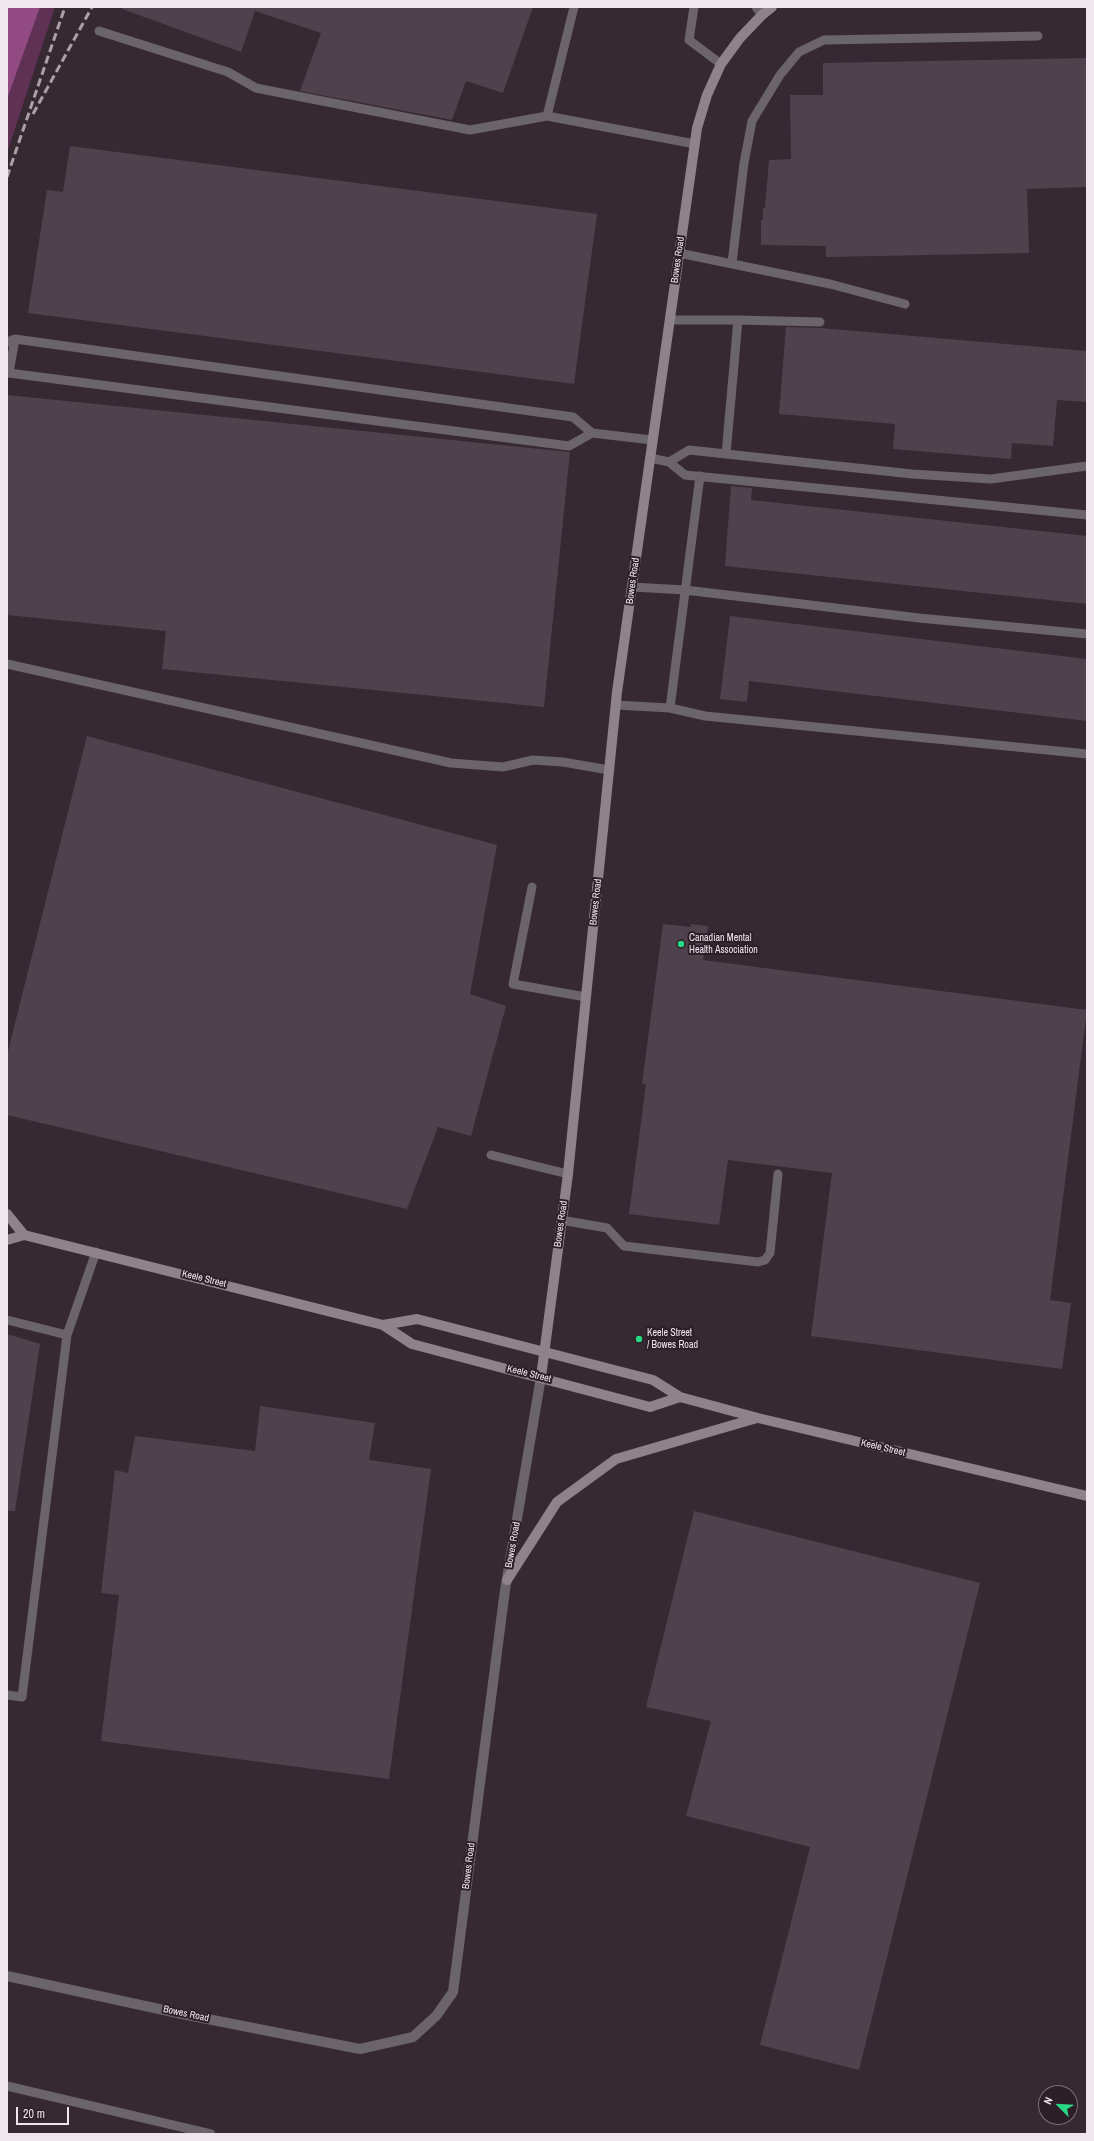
<!DOCTYPE html>
<html>
<head>
<meta charset="utf-8">
<style>
	body { margin:0 }
	#map { position:relative; width:1094px; height:2141px; overflow:hidden; background:#362932; font-family:"Archivo Narrow",sans-serif }
	canvas { display:block }
	.frame { position:absolute; inset:0; border:8px solid #f0e7ee; pointer-events:none }
	.north { position:absolute; left:1038px; top:2085px; width:40px; height:40px; box-sizing:border-box; background:#2c1f28; border:1px solid #7a6f77; border-radius:50%; rotate:294deg; font-size:11px; font-weight:700; line-height:16px; text-align:center; color:#f0e7ee }
	.north::after { content:''; display:block; margin:auto; width:14px; height:18px; background:#27d885; clip-path:polygon(50% 0,100% 100%,50% 72%,0 100%) }
	.scale { position:absolute; left:16px; top:2107px; width:53px; height:18px; box-sizing:border-box; border:2px solid #f0e7ee; border-top:0; padding-left:5px; font-size:12px; line-height:14px; white-space:nowrap; color:#f0e7ee; -webkit-text-stroke:3px #2c1f28; paint-order:stroke }
</style>
</head>
<body>
<div id="map">
<canvas width="1094" height="2141"></canvas>
<div class="frame"></div>
<div class="north">N</div>
<div class="scale">20 m</div>
</div>
<script>
const context = document.querySelector('canvas').getContext('2d');
context.lineJoin = 'round';
function fillPath(path, color) { context.fillStyle = color; context.fill(path, 'evenodd'); }
const toPath = rows => new Path2D(rows.map(r => 'M' + r).join(''));
function trace(path, color, width, dash) { context.strokeStyle = color; context.lineWidth = width; context.lineCap = dash ? 'butt' : 'round'; context.setLineDash(dash || []); context.stroke(path); }
function write(font, color, halo, rows, align = 'center') {
  context.font = font + ' "Archivo Narrow",sans-serif'; context.lineWidth = 4; context.setLineDash([]); context.textBaseline = 'middle'; context.strokeStyle = halo; context.fillStyle = color; for (const [text, x, y, turn = 0] of rows) {
    context.save(); context.translate(x, y); context.rotate((+turn || 0) * Math.PI / 180); context.textAlign = isNaN(turn) ? turn : align; if (halo) context.strokeText(text, 0, 0); context.fillText(text, 0, 0); context.restore();
  }
}
fillPath(toPath([
	[7,7,55,7,7,153]
]), '#5f3255');
fillPath(toPath([
	[7,7,40,7,7,99]
]), '#924b82');
fillPath(toPath([
	[122,7,533,7,503,93,466,81,452,120,300,91,321,33,255,11,241,52,122,9],
	[1087,58,1087,187,1027,189,1029,253,826,257,826,246,761,245,761,220,763,220,763,208,765,208,769,160,791,159,790,95,823,95,823,63],
	[70,146,597,214,574,384,28,313,47,190,63,192],
	[786,327,821,328,1087,351,1087,402,1057,400,1053,446,1012,443,1011,459,893,449,895,424,779,414],
	[7,395,570,452,544,707,162,669,166,631,7,615],
	[731,486,752,488,751,500,1087,536,1087,604,725,566],
	[730,616,1087,659,1087,721,749,681,747,702,720,699],
	[87,736,497,845,470,994,506,1006,471,1136,438,1127,407,1209,7,1115,7,1055],
	[663,924,691,927,691,924,708,926,703,960,1087,1010,1050,1300,1071,1303,1062,1369,811,1336,832,1173,728,1160,719,1225,629,1214,646,1084,642,1084],
	[7,1334,40,1344,15,1511,7,1511],
	[260,1406,375,1423,369,1460,431,1469,389,1779,101,1741,119,1595,101,1593,115,1470,128,1473,135,1436,255,1451],
	[694,1511,980,1583,859,2070,760,2045,810,1847,686,1816,711,1721,646,1707]
]), '#50424c');
trace(toPath([
	[574,7,547,116,695,144],
	[694,7,689,40,721,64],
	[756,7,762,15],
	[99,31,228,72,256,88,470,130,547,116],
	[679,253,830,284,905,304],
	[732,263,744,163,752,121,780,75,799,52,824,40,1038,36],
	[670,320,738,320,726,454],
	[738,320,820,322],
	[15,339,9,373,569,446,592,433,652,440],
	[7,342,15,339,573,417,592,433],
	[650,458,669,462,685,475,1087,515],
	[669,462,689,450,912,474,991,479,1087,466],
	[632,587,685,590,919,618,1087,634],
	[7,664,451,763,503,767,533,760,563,762,609,770],
	[616,705,670,708,705,716,1087,754],
	[670,708,700,476],
	[532,887,513,984,586,997],
	[491,1155,568,1174],
	[561,1220,607,1228,624,1246,758,1262,765,1260,770,1253,778,1174],
	[7,1320,67,1335],
	[7,1695,22,1697,67,1335,96,1252],
	[7,2086,211,2134]
]), '#6b6469', 9);
trace(toPath([
	[7,1976,182,2014,360,2049,413,2037,436,2016,453,1992,505,1590,541,1377]
]), '#6b6469', 10);
trace(toPath([
	[7,1214,24,1235],
	[7,1240,24,1235,383,1325,412,1344,650,1407,680,1397],
	[383,1325,417,1319,653,1380,680,1397,758,1418,1087,1496],
	[541,1377,568,1174,617,692,697,128,707,95,721,64,740,38,762,15,772,7],
	[507,1580,557,1502,616,1459,757,1418]
]), '#8e838b', 10);
trace(toPath([
	[33,114,92,7],
	[7,177,65,7]
]), '#aba0a8', 3, [8, 4]);
for (const [x, y, r, color] of [
	[681,944,4,"#27d885"],
	[639,1339,4,"#27d885"]
]) { const dot = new Path2D(); dot.arc(x, y, r, 0, 2 * Math.PI); context.fillStyle = color; context.fill(dot); trace(dot, '#2c1f28', 1.5); }
write('10px', '#f0e7ee', '#2c1f28', [
	["Bowes Road",678,260,-82],
	["Bowes Road",633,581,-82],
	["Bowes Road",596,902,-84],
	["Bowes Road",561,1224,-82],
	["Keele Street",204,1279,14],
	["Keele Street",529,1374,14],
	["Keele Street",883,1448,13],
	["Bowes Road",513,1545,-80],
	["Bowes Road",469,1866,-83],
	["Bowes Road",186,2014,12]
]);
write('10px', '#f0e7ee', '#2c1f28', [
	["Canadian Mental",689,938],
	["Health Association",689,950],
	["Keele Street",647,1333],
	["/ Bowes Road",647,1345]
], 'left');
</script>
</body>
</html>
